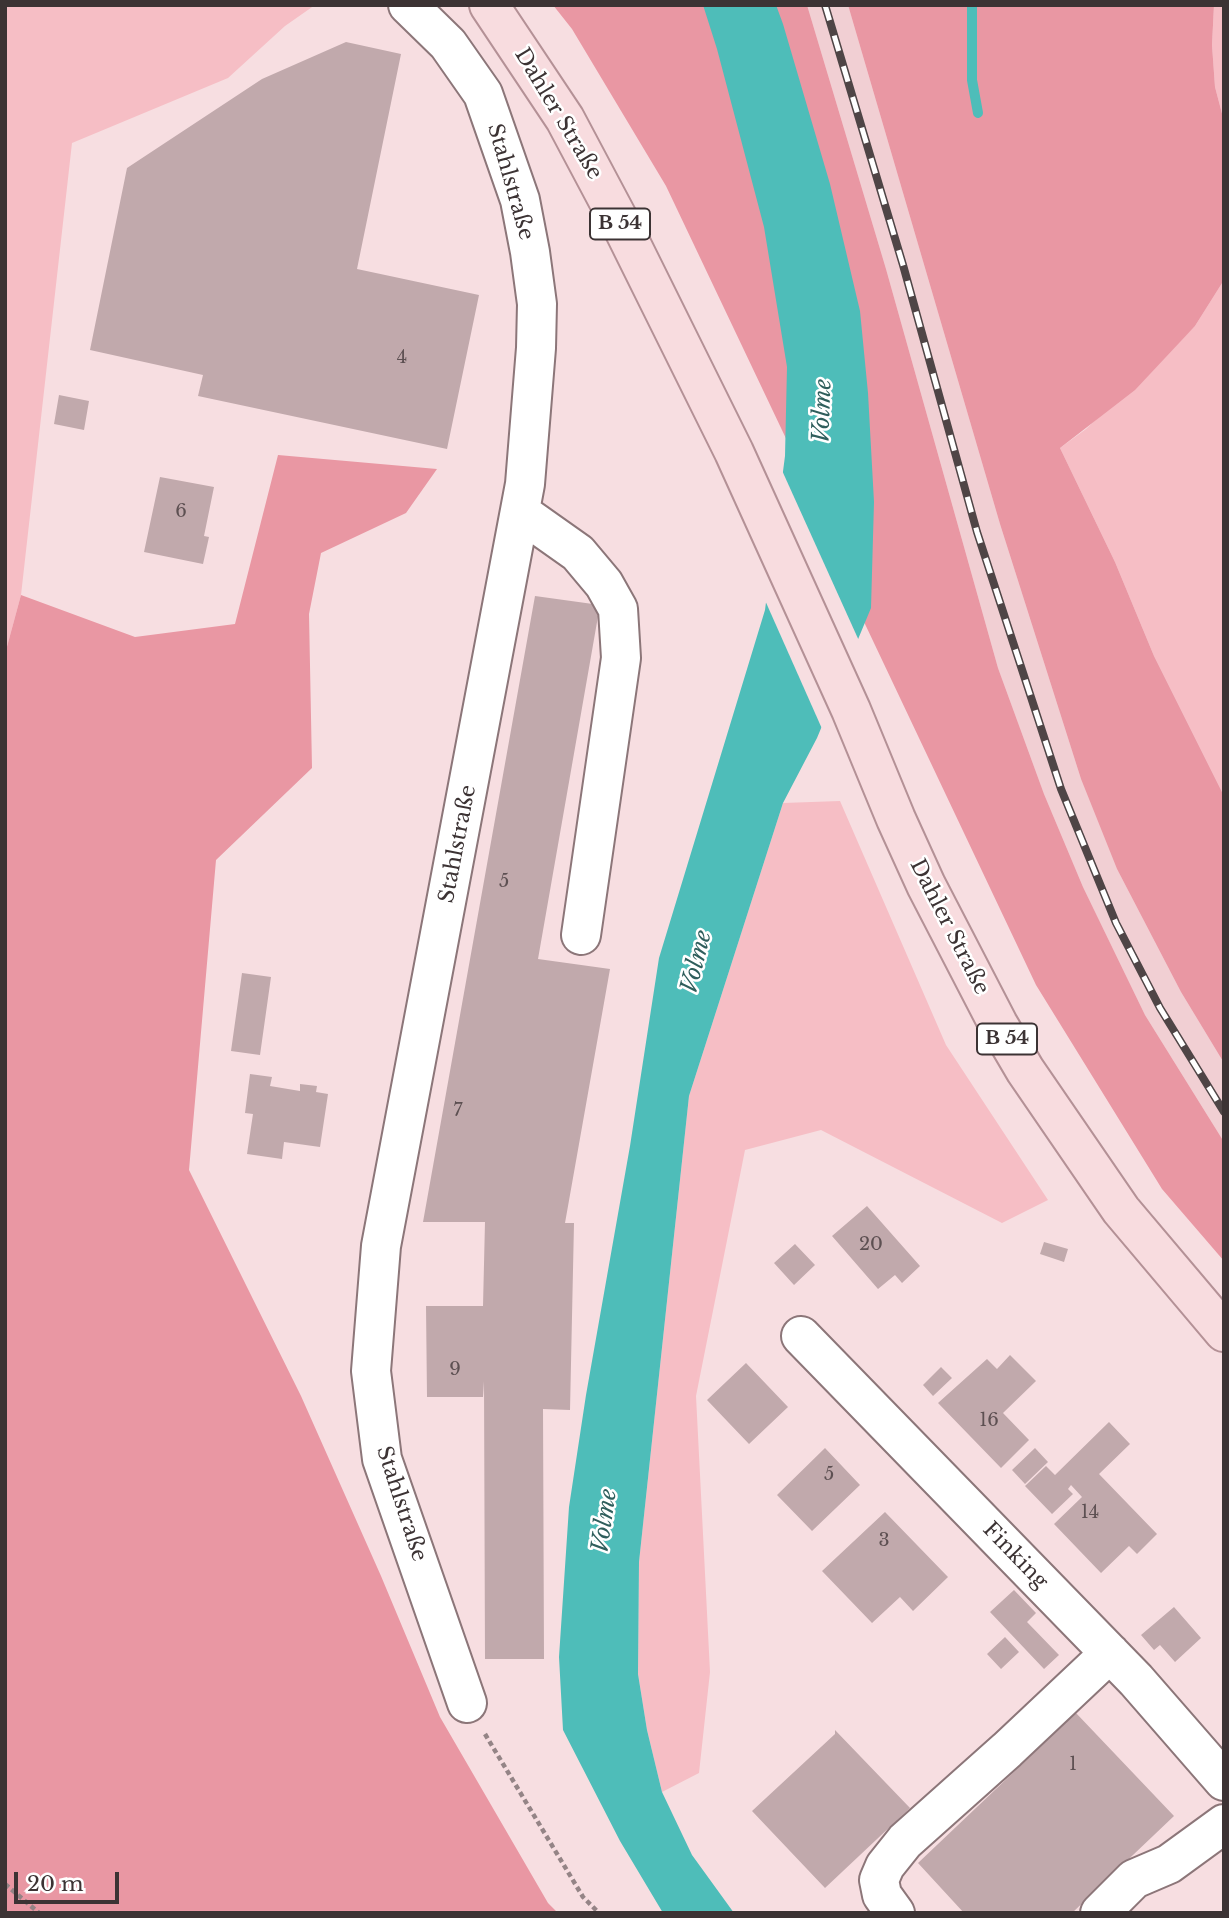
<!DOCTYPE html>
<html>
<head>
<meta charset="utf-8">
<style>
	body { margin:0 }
	#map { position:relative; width:1229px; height:1918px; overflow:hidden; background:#f7dee1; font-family:"Libre Baskerville",serif }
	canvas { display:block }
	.frame { position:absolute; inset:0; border:7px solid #3c3334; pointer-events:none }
	.scale { position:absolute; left:14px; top:1872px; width:105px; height:32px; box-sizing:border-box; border:4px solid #3c3334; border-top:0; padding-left:9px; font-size:21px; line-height:24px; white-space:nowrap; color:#3c3334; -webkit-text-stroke:5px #fff; paint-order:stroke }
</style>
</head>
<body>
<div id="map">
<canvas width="1229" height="1918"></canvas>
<div class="frame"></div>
<div class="scale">20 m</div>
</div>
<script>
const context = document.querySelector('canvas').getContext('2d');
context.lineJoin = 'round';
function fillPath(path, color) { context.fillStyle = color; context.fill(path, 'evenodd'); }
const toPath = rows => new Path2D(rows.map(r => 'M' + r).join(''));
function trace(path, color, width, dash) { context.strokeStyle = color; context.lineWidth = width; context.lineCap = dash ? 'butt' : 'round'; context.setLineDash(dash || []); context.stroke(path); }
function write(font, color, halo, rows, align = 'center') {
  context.font = font + ' "Libre Baskerville",serif'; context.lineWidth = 5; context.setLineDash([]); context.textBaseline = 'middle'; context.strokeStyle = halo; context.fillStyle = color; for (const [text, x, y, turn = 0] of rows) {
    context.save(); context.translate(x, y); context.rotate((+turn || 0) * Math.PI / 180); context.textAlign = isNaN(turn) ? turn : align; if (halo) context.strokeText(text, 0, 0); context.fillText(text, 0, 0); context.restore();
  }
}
fillPath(toPath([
	[807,5,848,5,1000,524,1081,779,1117,869,1181,992,1224,1063,1224,1142,1145,1015,1083,887,1044,794,998,668,886,269]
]), '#f1cfd3');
fillPath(toPath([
	[5,5,315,5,285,26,228,78,72,143,21,595,5,654],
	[1214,5,1224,5,1224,121,1215,87,1212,45],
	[1224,280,1224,796,1154,656,1115,562,1060,448,1086,429,1195,326],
	[840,801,946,1045,1048,1200,1002,1223,821,1130,745,1150,696,1396,710,1672,699,1773,662,1792,647,1730,638,1674,639,1562,689,1096,783,803]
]), '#f6bec5');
fillPath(toPath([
	[553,5,807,5,886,269,998,668,1044,794,1083,887,1145,1015,1224,1142,1224,1261,1162,1189,1036,985,847,586,791,449,666,186,572,29],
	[848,5,1214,5,1212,45,1215,87,1224,121,1224,280,1195,326,1135,390,1060,448,1115,562,1154,656,1224,796,1224,1063,1181,992,1117,869,1081,779,1000,524],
	[278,455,437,469,406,513,321,553,309,614,312,768,216,860,189,1170,301,1396,381,1576,440,1717,548,1903,558,1913,5,1913,5,654,21,595,135,637,235,624]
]), '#e997a3');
fillPath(toPath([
	[703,5,776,5,783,24,830,184,860,311,868,393,874,502,871,608,817,738,783,803,689,1096,639,1562,638,1674,647,1730,662,1792,692,1855,734,1913,663,1913,620,1841,563,1730,559,1657,569,1507,586,1395,630,1146,659,958,765,610,785,456,787,367,764,227,717,49]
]), '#4ebdb9');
fillPath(toPath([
	[780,466,860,643,823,731,764,598]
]), '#f7dee1');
trace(toPath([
	[972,5,972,80,978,113]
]), '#4ebdb9', 10);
fillPath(toPath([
	[346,42,401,54,357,269,479,295,447,449,198,396,203,375,90,350,127,168,262,79],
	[59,395,89,401,84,430,54,424],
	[160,477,214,487,204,536,209,537,203,564,144,552],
	[535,596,600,605,538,959,610,969,565,1223,574,1223,570,1410,543,1409,544,1659,485,1659,484,1381,483,1397,427,1397,426,1306,483,1306,485,1222,423,1222],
	[242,973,271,977,260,1055,231,1051],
	[250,1074,272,1077,270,1086,300,1091,300,1084,317,1086,316,1092,328,1094,320,1147,284,1142,282,1159,247,1154,253,1114,245,1113],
	[867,1206,920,1266,902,1283,895,1275,878,1289,832,1236],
	[1044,1242,1068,1249,1064,1262,1040,1254],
	[795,1244,815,1265,794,1285,774,1263],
	[1010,1355,1036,1381,1003,1413,1029,1440,1001,1468,938,1403,987,1359,997,1369],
	[746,1363,788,1407,749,1444,707,1400],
	[941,1367,952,1378,933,1396,923,1385],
	[1109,1422,1130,1444,1099,1474,1157,1534,1137,1554,1129,1546,1101,1573,1054,1524,1082,1497,1071,1485,1068,1489,1073,1494,1052,1514,1025,1486,1046,1466,1055,1475],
	[825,1448,860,1485,812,1531,777,1495],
	[1035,1448,1048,1462,1025,1484,1012,1470],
	[885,1512,948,1577,913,1611,900,1597,872,1623,822,1571],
	[1014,1590,1036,1613,1027,1622,1059,1655,1044,1669,990,1612],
	[1174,1607,1201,1638,1175,1662,1160,1645,1154,1650,1141,1635],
	[1005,1637,1019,1652,1001,1669,987,1654],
	[1076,1713,1174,1816,1072,1913,964,1913,918,1863],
	[835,1730,910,1808,825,1888,752,1811,835,1734]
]), '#c1a9ac');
const minor = toPath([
	[408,5,448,44,483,94,520,200,530,252,537,304,536,348,525,484,381,1246,371,1371,382,1459,467,1703],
	[520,512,578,553,604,584,618,609,621,658,581,935],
	[801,1336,1136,1680,1224,1781],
	[895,1913,882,1895,879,1880,885,1866,905,1841,1007,1750,1110,1653],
	[1100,1913,1134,1879,1169,1864,1224,1824]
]);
const major = toPath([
	[489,5,565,119,625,232,734,452,851,710,896,819,926,885,998,1024,1025,1070,1121,1210,1224,1332]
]);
trace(minor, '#8c7679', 42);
trace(major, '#b49196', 42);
trace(toPath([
	[485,1734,583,1897,599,1913],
	[5,1884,39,1913]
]), '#948486', 4.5, [5, 3.5]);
trace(minor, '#fff', 38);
trace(major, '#f8dcdf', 38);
const rail = toPath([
	[825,5,903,265,977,532,1061,789,1116,923,1160,1008,1224,1112]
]);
trace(rail, '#4f4546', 8);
trace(rail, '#fff', 5, [16]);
write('18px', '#5d5052', null, [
	["4",402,358],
	["6",181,512],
	["5",504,882],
	["7",458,1111],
	["20",871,1245],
	["9",455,1370],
	["16",989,1421],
	["5",829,1475],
	["14",1090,1513],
	["3",884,1541],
	["1",1073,1765]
]);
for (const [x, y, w] of [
	[620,224,60],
	[1007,1039,60]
]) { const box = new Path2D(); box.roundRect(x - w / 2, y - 15.5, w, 31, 5); context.fillStyle = '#fff'; context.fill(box); trace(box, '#3c3334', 2); }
write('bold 19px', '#3c3334', null, [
	["B 54",620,224],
	["B 54",1007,1039]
]);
write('21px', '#3c3334', '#fff', [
	["Dahler Straße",558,114,59],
	["Stahlstraße",510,182,74],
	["Stahlstraße",458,844,-79],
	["Dahler Straße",949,927,63],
	["Stahlstraße",401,1504,72],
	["Finking",1015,1556,46]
]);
write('italic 23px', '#2f5e5c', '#fff', [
	["Volme",823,411,-88],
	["Volme",697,962,-76],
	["Volme",605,1521,-82]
]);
</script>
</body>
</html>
